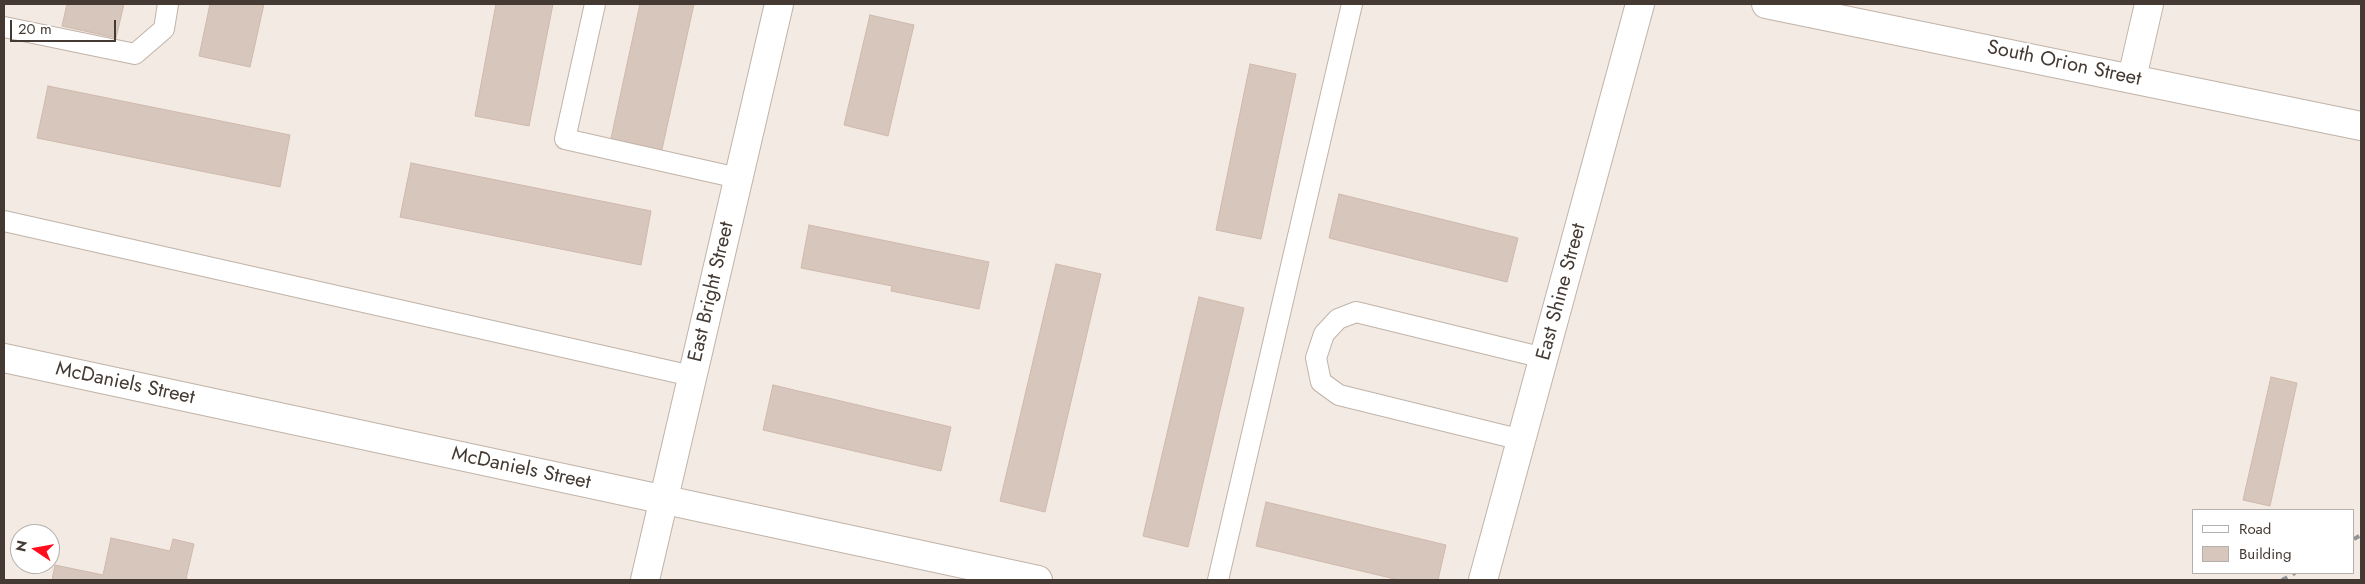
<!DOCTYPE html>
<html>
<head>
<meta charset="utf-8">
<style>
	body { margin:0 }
	#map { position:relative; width:2365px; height:584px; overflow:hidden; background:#f2eae3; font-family:Jost,sans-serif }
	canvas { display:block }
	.frame { position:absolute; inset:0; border:5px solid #443a33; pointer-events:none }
	.legend { position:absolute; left:2192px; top:509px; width:162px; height:65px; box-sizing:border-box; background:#fff; border:1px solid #b4b0ad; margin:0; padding:6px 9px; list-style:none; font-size:15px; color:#443a33 }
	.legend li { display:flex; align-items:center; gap:10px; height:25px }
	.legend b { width:25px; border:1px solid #b4b0ad }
	.north { position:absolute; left:10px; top:524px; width:50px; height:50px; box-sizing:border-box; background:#fff; border:1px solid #b4b0ad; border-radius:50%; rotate:282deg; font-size:14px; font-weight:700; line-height:20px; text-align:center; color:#443a33 }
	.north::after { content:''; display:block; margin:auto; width:18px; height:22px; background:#ff0d1c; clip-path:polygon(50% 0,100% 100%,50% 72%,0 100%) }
	.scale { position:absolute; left:10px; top:20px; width:106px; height:22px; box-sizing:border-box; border:2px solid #443a33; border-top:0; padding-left:6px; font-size:15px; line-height:18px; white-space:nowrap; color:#443a33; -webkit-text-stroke:4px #fff; paint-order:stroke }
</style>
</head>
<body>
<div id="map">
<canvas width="2365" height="584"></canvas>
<div class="frame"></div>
<ul class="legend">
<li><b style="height:6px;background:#fff"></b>Road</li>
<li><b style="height:14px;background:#d7c6bb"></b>Building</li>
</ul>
<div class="north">N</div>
<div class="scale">20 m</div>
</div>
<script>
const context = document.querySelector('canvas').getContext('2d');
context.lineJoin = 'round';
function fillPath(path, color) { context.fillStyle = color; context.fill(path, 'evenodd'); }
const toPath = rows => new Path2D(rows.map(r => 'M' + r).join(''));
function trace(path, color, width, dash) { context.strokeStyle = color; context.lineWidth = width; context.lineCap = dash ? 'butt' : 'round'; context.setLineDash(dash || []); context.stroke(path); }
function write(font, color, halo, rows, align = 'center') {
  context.font = font + ' Jost,sans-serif'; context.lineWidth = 5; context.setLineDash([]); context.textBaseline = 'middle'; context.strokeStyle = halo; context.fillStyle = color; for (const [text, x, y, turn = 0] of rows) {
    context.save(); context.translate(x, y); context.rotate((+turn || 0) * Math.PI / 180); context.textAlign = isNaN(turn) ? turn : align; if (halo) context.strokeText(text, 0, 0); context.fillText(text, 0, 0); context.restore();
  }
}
const building = toPath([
	[67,4,124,4,116,38,62,26,67,4],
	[210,4,264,4,250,67,199,56,210,4],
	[496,4,553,4,529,126,475,116,496,4],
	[640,4,694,4,661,154,610,143,640,4],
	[870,15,914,25,888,136,844,125,870,15],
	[1250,64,1296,74,1261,239,1216,230,1250,64],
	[48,86,290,135,280,187,37,138,48,86],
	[411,163,651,211,641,265,400,217,411,163],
	[1339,194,1518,238,1507,282,1329,238,1339,194],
	[809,225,989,262,979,309,891,291,892,286,801,268,809,225],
	[1056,264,1101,274,1045,512,1000,501,1056,264],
	[1199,297,1244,308,1188,547,1143,536,1199,297],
	[2271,377,2297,383,2270,506,2243,500,2271,377],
	[773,385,951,427,941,471,763,430,773,385],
	[1266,502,1446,545,1438,580,1399,580,1256,546,1266,502],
	[111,538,170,551,173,539,194,544,186,579,191,580,52,580,55,565,103,575,111,538]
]);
fillPath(building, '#d7c6bb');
trace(building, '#cfb9ab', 1);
const service = toPath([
	[595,4,565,139,738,178],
	[4,27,135,54,164,29,168,4],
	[4,221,692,376],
	[1522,440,1339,395,1321,382,1316,358,1324,334,1338,319,1356,312,1544,358],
	[1218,580,1352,4]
]);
const minor = toPath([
	[1766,4,2361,126],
	[2132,78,2149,4],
	[4,358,1038,580],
	[645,580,779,4],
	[1483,580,1640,4]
]);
trace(service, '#c1b3a8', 22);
trace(minor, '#c1b3a8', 30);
trace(service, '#fff', 20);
trace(minor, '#fff', 28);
trace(toPath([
	[2354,539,2361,535],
	[2282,580,2295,573]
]), '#939393', 4, [6, 6]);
write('20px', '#443a33', '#fff', [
	["South Orion Street",2064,64,12],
	["East Bright Street",712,292,-77],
	["East Shine Street",1562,292,-75],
	["McDaniels Street",125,384,12],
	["McDaniels Street",521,469,12]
]);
</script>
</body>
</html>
